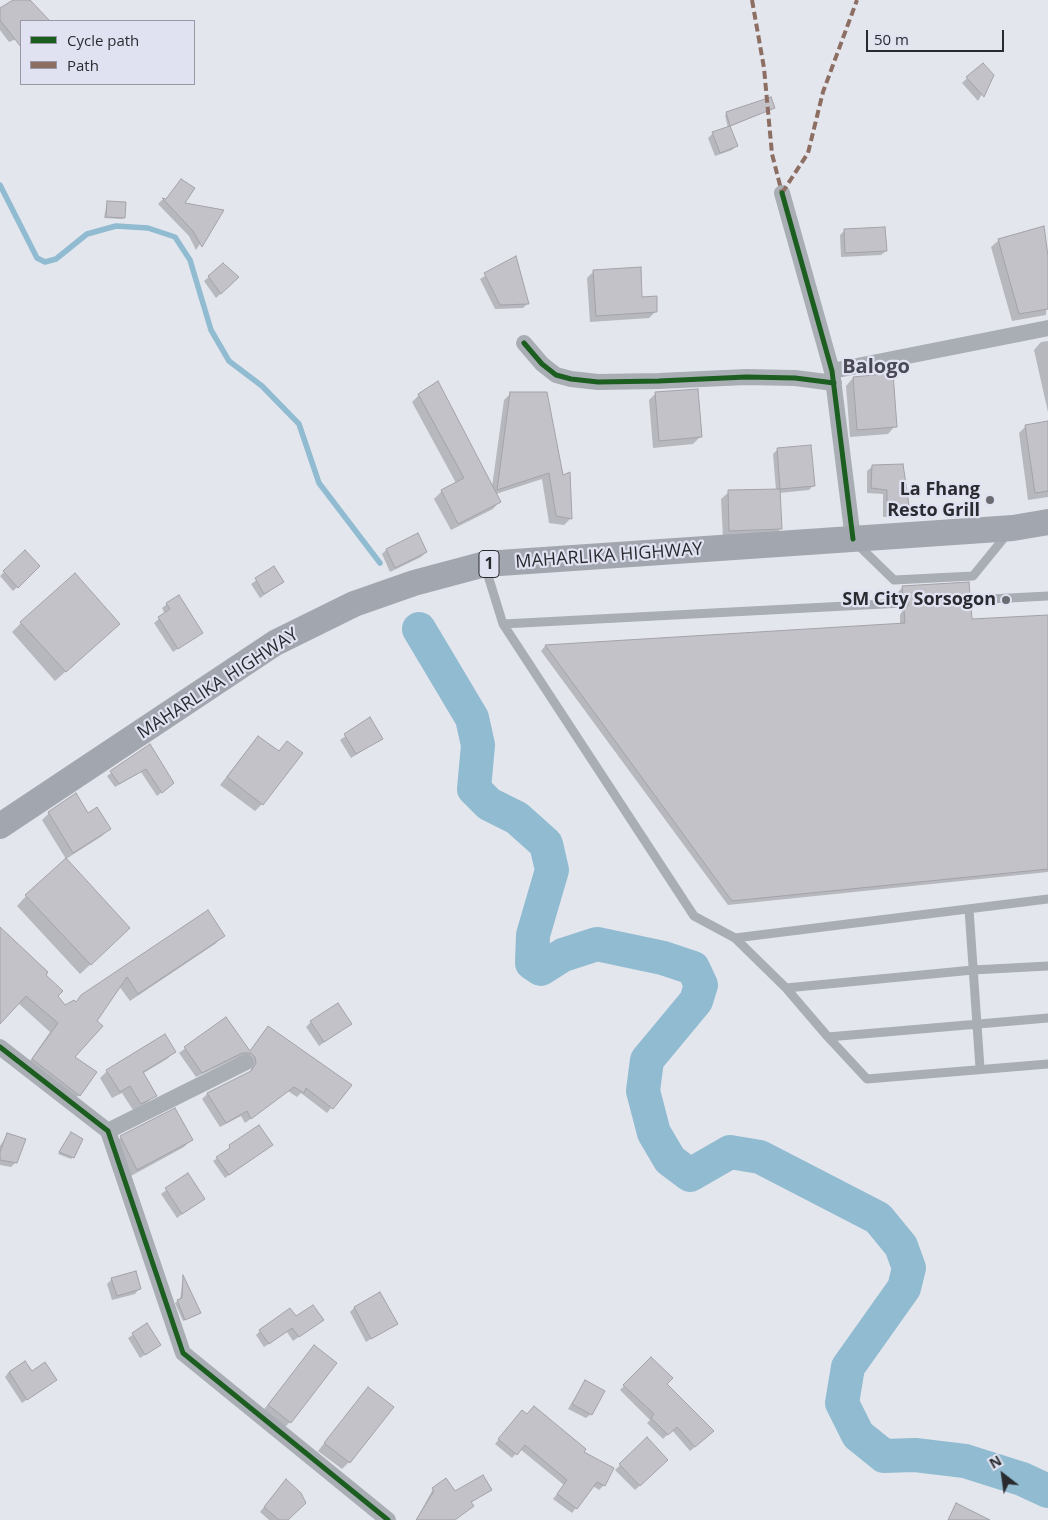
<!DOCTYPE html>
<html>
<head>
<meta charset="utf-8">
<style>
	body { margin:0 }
	#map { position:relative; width:1048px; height:1520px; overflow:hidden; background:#e4e6ee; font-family:"Open Sans",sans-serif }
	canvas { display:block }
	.legend { position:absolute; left:20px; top:20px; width:175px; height:65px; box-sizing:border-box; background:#e1e2f1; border:1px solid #9899a4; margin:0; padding:6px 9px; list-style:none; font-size:15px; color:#2a2b30 }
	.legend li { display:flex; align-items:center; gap:10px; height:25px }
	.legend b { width:25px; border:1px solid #9899a4 }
	.north { position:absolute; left:978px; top:1450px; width:50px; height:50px; -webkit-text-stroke:4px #e1e2f1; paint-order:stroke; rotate:330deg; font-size:14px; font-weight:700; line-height:20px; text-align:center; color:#2a2b30 }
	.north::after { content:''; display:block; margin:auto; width:18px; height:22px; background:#2a2b30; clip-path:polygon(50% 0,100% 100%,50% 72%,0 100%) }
	.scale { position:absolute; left:866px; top:30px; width:138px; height:22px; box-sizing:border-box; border:2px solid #2a2b30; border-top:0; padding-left:6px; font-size:15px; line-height:18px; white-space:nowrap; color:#2a2b30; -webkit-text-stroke:4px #e1e2f1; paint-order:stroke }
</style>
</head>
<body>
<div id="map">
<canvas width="1048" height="1520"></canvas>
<ul class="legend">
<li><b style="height:6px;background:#1b5e20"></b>Cycle path</li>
<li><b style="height:6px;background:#8d6e63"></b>Path</li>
</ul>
<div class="north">N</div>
<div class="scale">50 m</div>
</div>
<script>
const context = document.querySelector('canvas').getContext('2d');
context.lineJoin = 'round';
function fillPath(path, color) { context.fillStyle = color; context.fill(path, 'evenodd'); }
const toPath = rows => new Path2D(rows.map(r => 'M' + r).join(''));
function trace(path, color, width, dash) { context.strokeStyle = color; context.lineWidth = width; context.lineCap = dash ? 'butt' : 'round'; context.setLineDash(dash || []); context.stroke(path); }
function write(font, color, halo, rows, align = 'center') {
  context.font = font + ' "Open Sans",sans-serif'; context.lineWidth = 4.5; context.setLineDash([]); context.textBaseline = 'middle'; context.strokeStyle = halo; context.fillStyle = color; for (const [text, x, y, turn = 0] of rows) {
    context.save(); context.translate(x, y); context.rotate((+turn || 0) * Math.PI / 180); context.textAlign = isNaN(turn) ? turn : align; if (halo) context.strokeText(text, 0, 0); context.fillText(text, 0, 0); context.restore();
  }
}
fillPath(toPath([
	[16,0,28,0,48,21,21,21,21,37,9,42,0,30,0,9],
	[982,64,992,76,978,101,962,83],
	[774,108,729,127,736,146,732,150,715,156,708,138,713,133,728,128,725,115,727,113],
	[162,200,166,200,222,211,196,250,189,236,158,204],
	[107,202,124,217,122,219,104,218],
	[845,230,886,251,881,255,841,257,840,235],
	[999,240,1048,265,1046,315,1012,321,991,247],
	[515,258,528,303,523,308,495,309,480,279],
	[594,271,641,298,656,311,649,318,590,322,587,278],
	[209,277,237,278,216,298,204,281],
	[1048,341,1048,412,1034,350,1041,342],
	[853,378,895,426,888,434,850,437,846,386],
	[511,393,571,518,564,525,549,523,542,479,496,494,500,501,493,509,451,530,434,499,442,491,456,483,412,402,419,395,492,487,504,400],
	[656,393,700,437,693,444,653,448,649,400],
	[1048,423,1048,497,1028,500,1019,433,1026,426],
	[778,449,813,486,809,490,779,493,781,528,774,536,723,538,721,499,729,492,776,490,773,454],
	[872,467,908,511,904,516,883,517,883,494,867,493,867,471],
	[386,550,426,552,421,557,390,572,382,554],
	[25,552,39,566,13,591,0,576],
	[274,568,283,582,260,598,251,584],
	[903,587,963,599,971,620,1048,616,1048,872,728,905,541,651,545,646,900,625,900,615,905,607,899,602,898,592],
	[167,604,201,633,173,652,154,623,165,614,162,608],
	[21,623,109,633,55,681,12,632],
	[369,719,381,739,351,758,340,740],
	[287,742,262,804,255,811,220,785,251,745,278,752],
	[150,746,168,787,157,796,141,772,115,787,107,776],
	[49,813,88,814,109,829,102,836,66,859,42,820],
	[26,896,119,938,80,974,17,906],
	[0,928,44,975,65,1007,75,1003,82,996,224,935,215,944,130,1001,119,986,73,1057,79,1095,71,1103,25,1068,50,1032,18,1003,0,1022],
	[226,1018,250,1052,350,1085,327,1113,301,1093,297,1097,288,1091,245,1123,241,1116,220,1127,202,1099,207,1094,249,1073,251,1070,250,1063,245,1058,236,1058,196,1077,179,1053],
	[311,1022,350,1024,319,1046,306,1027],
	[174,1052,167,1059,142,1074,155,1095,148,1102,133,1110,122,1093,112,1098,100,1078,107,1071],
	[7,1135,16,1162,11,1167,0,1165,0,1146],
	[69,1136,73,1157,71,1159,58,1154],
	[121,1137,191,1140,184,1147,129,1177,114,1144],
	[230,1146,268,1148,225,1178,213,1161,227,1152],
	[187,1175,204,1198,177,1218,161,1194],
	[183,1277,197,1315,183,1321,175,1303,180,1300],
	[112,1279,139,1289,135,1294,112,1300,107,1284],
	[354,1308,396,1323,366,1342,350,1312],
	[295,1318,322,1320,293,1341,287,1332,264,1347,256,1335,260,1331],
	[147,1325,160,1345,140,1358,128,1338],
	[314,1347,290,1422,283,1429,261,1413],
	[651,1358,666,1384,708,1436,690,1451,672,1430,663,1439,647,1423,650,1420,620,1390],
	[9,1372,31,1373,55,1380,22,1403,5,1377],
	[585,1381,591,1414,586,1418,568,1409],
	[368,1389,349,1462,342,1469,318,1451],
	[518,1416,613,1469,604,1485,599,1490,593,1486,572,1513,553,1499,564,1485,520,1449,512,1458,495,1444],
	[647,1439,667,1460,635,1490,615,1470],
	[281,1486,286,1520,269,1520,260,1512],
	[433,1489,455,1493,491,1490,470,1503,454,1520,416,1520]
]), '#0003');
trace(toPath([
	[0,185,37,258,45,262,56,259,87,234,116,226,148,228,175,237,190,260,211,330,229,361,262,386,299,424,319,483,380,563]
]), '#90bbd1', 5.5);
trace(toPath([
	[419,629,472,718,478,745,474,789,489,804,517,818,546,844,552,870,533,935,532,963,541,969,563,955,597,944,663,958,693,968,701,985,696,1001,647,1060,643,1091,654,1133,670,1160,690,1175,730,1152,760,1157,878,1218,901,1246,909,1268,904,1288,848,1367,842,1403,858,1435,884,1456,915,1455,965,1461,1022,1479,1048,1491]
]), '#90bbd1', 34);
const building = toPath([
	[13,0,30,0,50,21,21,21,21,47,0,20,0,8,13,0],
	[983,63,994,75,984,97,966,77,983,63],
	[771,97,775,108,730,126,726,112,771,97],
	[730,126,738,146,720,153,712,132,730,126],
	[181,179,195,188,185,203,224,210,202,247,193,231,162,198,166,199,181,179],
	[107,201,126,202,125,218,106,217,107,201],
	[1044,226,1048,256,1048,309,1019,314,998,239,1044,226],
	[885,227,887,251,845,253,844,229,885,227],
	[516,256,529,304,500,305,484,273,516,256],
	[223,263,239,277,221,294,208,276,223,263],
	[641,267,642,297,657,296,657,312,596,316,593,270,641,267],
	[893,373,897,427,857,430,853,377,893,373],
	[438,381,501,502,458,524,441,490,464,478,418,394,438,381],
	[698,389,702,437,659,441,655,392,698,389],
	[510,392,547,392,563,475,570,472,572,519,556,516,549,473,497,490,510,392],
	[1048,421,1048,491,1035,493,1025,425,1048,421],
	[811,445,815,486,780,489,777,448,811,445],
	[903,464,910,512,887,513,887,490,871,488,872,465,903,464],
	[780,489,782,529,729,531,728,490,780,489],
	[418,533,427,552,395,568,386,549,418,533],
	[25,550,40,566,18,588,3,571,25,550],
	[274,566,284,582,264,594,255,578,274,566],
	[75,573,120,624,66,672,20,622,75,573],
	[969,582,970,594,965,597,964,601,967,605,971,606,972,619,1048,615,1048,869,732,901,545,645,905,623,904,609,908,606,909,602,903,597,902,586,969,582],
	[179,595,203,633,178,649,158,617,170,609,166,603,179,595],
	[370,717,383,739,356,754,344,734,370,717],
	[258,736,279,751,287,741,303,753,263,805,227,777,258,736],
	[150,744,174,783,162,793,146,769,119,784,110,771,150,744],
	[76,793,88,813,97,807,111,829,73,853,48,812,76,793],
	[66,858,130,928,91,965,25,895,66,858],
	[208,910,225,936,138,994,127,977,97,1021,103,1026,75,1057,97,1072,80,1096,32,1059,58,1023,26,996,0,1024,0,927,48,972,46,975,63,991,58,996,65,1005,74,1000,76,1002,81,995,208,910],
	[338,1003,352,1024,324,1042,310,1021,338,1003],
	[226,1017,250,1051,268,1026,352,1085,333,1109,306,1088,304,1093,294,1087,251,1119,247,1111,226,1123,207,1093,251,1071,256,1063,255,1057,251,1053,242,1053,202,1073,184,1047,226,1017],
	[165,1034,176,1052,143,1072,157,1096,141,1104,130,1086,120,1092,106,1070,165,1034],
	[175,1108,193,1140,137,1170,120,1136,175,1108],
	[259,1125,273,1145,229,1175,216,1157,230,1148,229,1145,259,1125],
	[71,1132,83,1139,74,1158,59,1152,71,1132],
	[7,1133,26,1139,17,1163,0,1160,0,1152,7,1133],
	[188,1173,205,1199,182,1214,165,1188,188,1173],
	[136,1271,141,1289,117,1296,111,1278,136,1271],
	[183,1275,201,1313,185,1320,177,1300,182,1298,183,1275],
	[380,1292,398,1324,371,1339,354,1307,380,1292],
	[313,1305,324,1320,299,1337,292,1328,269,1344,259,1330,290,1308,296,1316,313,1305],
	[147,1323,161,1345,145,1355,132,1333,147,1323],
	[314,1345,337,1363,291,1423,268,1405,314,1345],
	[651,1357,673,1378,667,1384,714,1431,695,1447,677,1427,668,1435,651,1418,654,1414,623,1385,651,1357],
	[25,1361,32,1371,45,1362,57,1380,27,1400,9,1372,25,1361],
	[585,1380,605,1391,592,1415,572,1404,585,1380],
	[368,1387,394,1407,350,1463,324,1443,368,1387],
	[534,1406,586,1449,584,1452,614,1468,605,1486,597,1482,577,1509,557,1494,567,1480,525,1445,517,1455,498,1439,522,1410,527,1414,534,1406],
	[647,1437,668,1460,640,1486,619,1464,647,1437],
	[483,1475,492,1490,471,1502,474,1506,455,1520,416,1520,434,1491,432,1488,446,1478,455,1491,483,1475],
	[286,1479,301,1493,306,1503,288,1520,279,1520,264,1507,286,1479],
	[956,1503,990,1520,948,1520,956,1503]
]);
fillPath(building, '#c3c2c9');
trace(building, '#a3a2a8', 1);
trace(toPath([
	[856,543,894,580,973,576,1008,533],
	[485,566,503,624,694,916,735,938,1048,899],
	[970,600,1048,596],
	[503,624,903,603],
	[969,909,980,1068],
	[735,938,786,988,828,1037,1048,1018],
	[786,988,973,970,1048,966],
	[828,1037,867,1079,1048,1064]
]), '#a9aeb5', 9);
trace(toPath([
	[782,193,832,371,853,539],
	[524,343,542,364,556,375,571,379,598,382,659,381,746,377,795,378,834,383],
	[832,371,1048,328],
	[0,1047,108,1131,183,1353,388,1520],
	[108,1131,246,1062]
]), '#a9aeb5', 16);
trace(toPath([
	[0,826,275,643,354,604,414,583,485,564,1013,528,1048,522]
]), '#a2a6af', 26);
trace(toPath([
	[752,0,764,68,772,154,782,193],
	[782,193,808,153,823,92,857,0]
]), '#8d6e63', 4, [8, 4]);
trace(toPath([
	[782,193,832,371,853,539],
	[524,343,542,364,556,375,571,379,598,382,659,381,746,377,795,378,834,383],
	[0,1047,108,1131,183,1353,388,1520]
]), '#1b5e20', 5);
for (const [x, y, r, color] of [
	[990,500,5,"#6b6c72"],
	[1006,600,5,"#6b6c72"]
]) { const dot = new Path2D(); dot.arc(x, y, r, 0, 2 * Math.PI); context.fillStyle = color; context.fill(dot); trace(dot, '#e1e2f1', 2); }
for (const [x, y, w] of [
	[489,564,20]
]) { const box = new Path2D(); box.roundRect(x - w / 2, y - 13.5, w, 27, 4); context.fillStyle = '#e1e2f1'; context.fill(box); trace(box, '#2a2b30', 1); }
write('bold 16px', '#2a2b30', null, [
	["1",489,564]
]);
write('bold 18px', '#2a2b30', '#e1e2f1', [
	["La Fhang",980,490],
	["Resto Grill",980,511],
	["SM City Sorsogon",996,600]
], 'right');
write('18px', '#2a2b30', '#e1e2f1', [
	["MAHARLIKA HIGHWAY",609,556,-4],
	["MAHARLIKA HIGHWAY",218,684,-33]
]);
write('bold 20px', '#494a56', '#e1e2f1', [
	["Balogo",876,367]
]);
</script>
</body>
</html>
